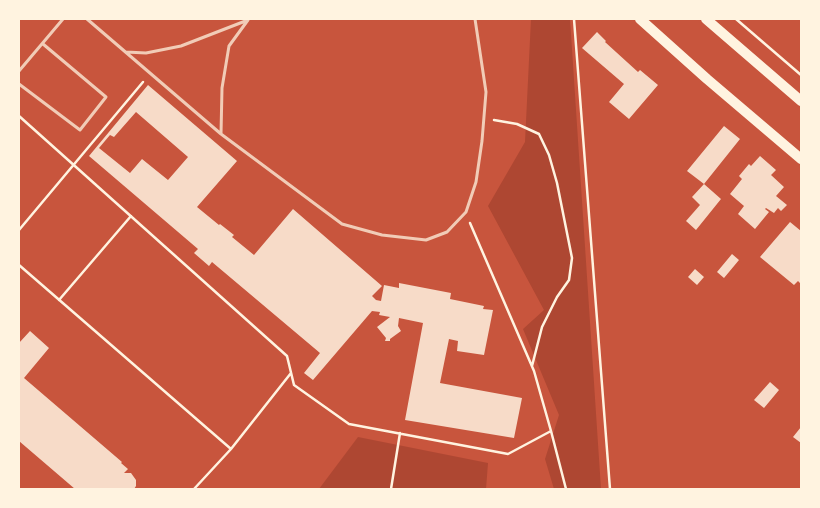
<!DOCTYPE html>
<html>
<head>
<meta charset="utf-8">
<style>
	body { margin:0 }
	#map { position:relative; width:820px; height:508px; overflow:hidden; background:#c8553d; font-family:"Roboto Condensed",sans-serif }
	canvas { display:block }
	.frame { position:absolute; inset:0; border:20px solid #fff3e0; pointer-events:none }
</style>
</head>
<body>
<div id="map">
<canvas width="820" height="508"></canvas>
<div class="frame"></div>
</div>
<script>
const context = document.querySelector('canvas').getContext('2d');
context.lineJoin = 'round';
function fillPath(path, color) { context.fillStyle = color; context.fill(path, 'evenodd'); }
const toPath = rows => new Path2D(rows.map(r => 'M' + r).join(''));
function trace(path, color, width, dash) { context.strokeStyle = color; context.lineWidth = width; context.lineCap = dash ? 'butt' : 'round'; context.setLineDash(dash || []); context.stroke(path); }
fillPath(toPath([
	[531,19,570,19,601,489,554,489,545,459,559,415,523,329,544,310,488,206,525,142],
	[358,437,488,463,486,489,319,489]
]), '#ae4732');
fillPath(toPath([
	[597,32,606,41,605,42,638,72,640,70,658,85,629,119,609,102,624,84,582,48],
	[148,85,237,161,197,207,219,225,220,224,234,235,232,237,254,255,293,209,382,286,372,296,376,300,381,301,384,285,399,288,399,283,451,293,450,299,484,306,483,309,493,310,484,355,457,351,458,341,449,339,440,383,522,398,514,438,405,420,423,323,399,318,398,326,401,331,390,339,390,341,385,341,386,338,377,327,390,317,379,315,380,312,372,311,313,380,304,373,320,353,212,262,209,266,194,253,198,249,89,156],
	[136,112,188,157,168,180,142,159,130,173,99,148,110,135,114,137],
	[724,126,740,139,704,184,687,171],
	[760,156,776,170,771,175,784,187,776,196,787,205,781,211,778,208,774,213,766,208,765,209,769,212,755,229,738,214,744,206,730,194,742,179,739,176,749,164,751,166],
	[704,184,721,199,696,230,686,221,700,205,692,197],
	[790,222,801,231,801,284,798,281,794,285,760,257],
	[732,254,739,260,724,278,717,272],
	[695,269,704,277,697,285,688,277],
	[30,331,49,348,24,378,122,462,121,463,128,469,124,473,131,473,136,480,136,486,134,489,75,489,19,441,19,343],
	[770,382,779,390,764,408,754,400],
	[801,427,801,443,793,437]
]), '#f7dbc8');
trace(toPath([
	[574,19,610,489],
	[736,19,801,75],
	[19,116,287,356,294,385,349,424,508,454,551,431,534,371,470,223],
	[494,120,517,124,539,134,549,155,557,183,572,258,569,280,557,297,542,327,532,366],
	[19,230,143,82],
	[19,265,231,449],
	[59,300,131,216],
	[551,431,566,489],
	[194,489,231,449,291,373],
	[391,489,400,433]
]), '#fff3e0', 2.5);
trace(toPath([
	[87,19,221,134,342,224,382,235,426,240,447,232,466,212,476,182,482,141,486,92,475,19],
	[126,52,146,53,181,46,248,20],
	[19,71,63,19],
	[19,84,80,130,106,97,43,44],
	[221,134,222,88,229,46,248,20]
]), '#f1ccb7', 3);
trace(toPath([
	[640,19,707,79,801,159],
	[706,19,801,101]
]), '#fff3e0', 10);
</script>
</body>
</html>
